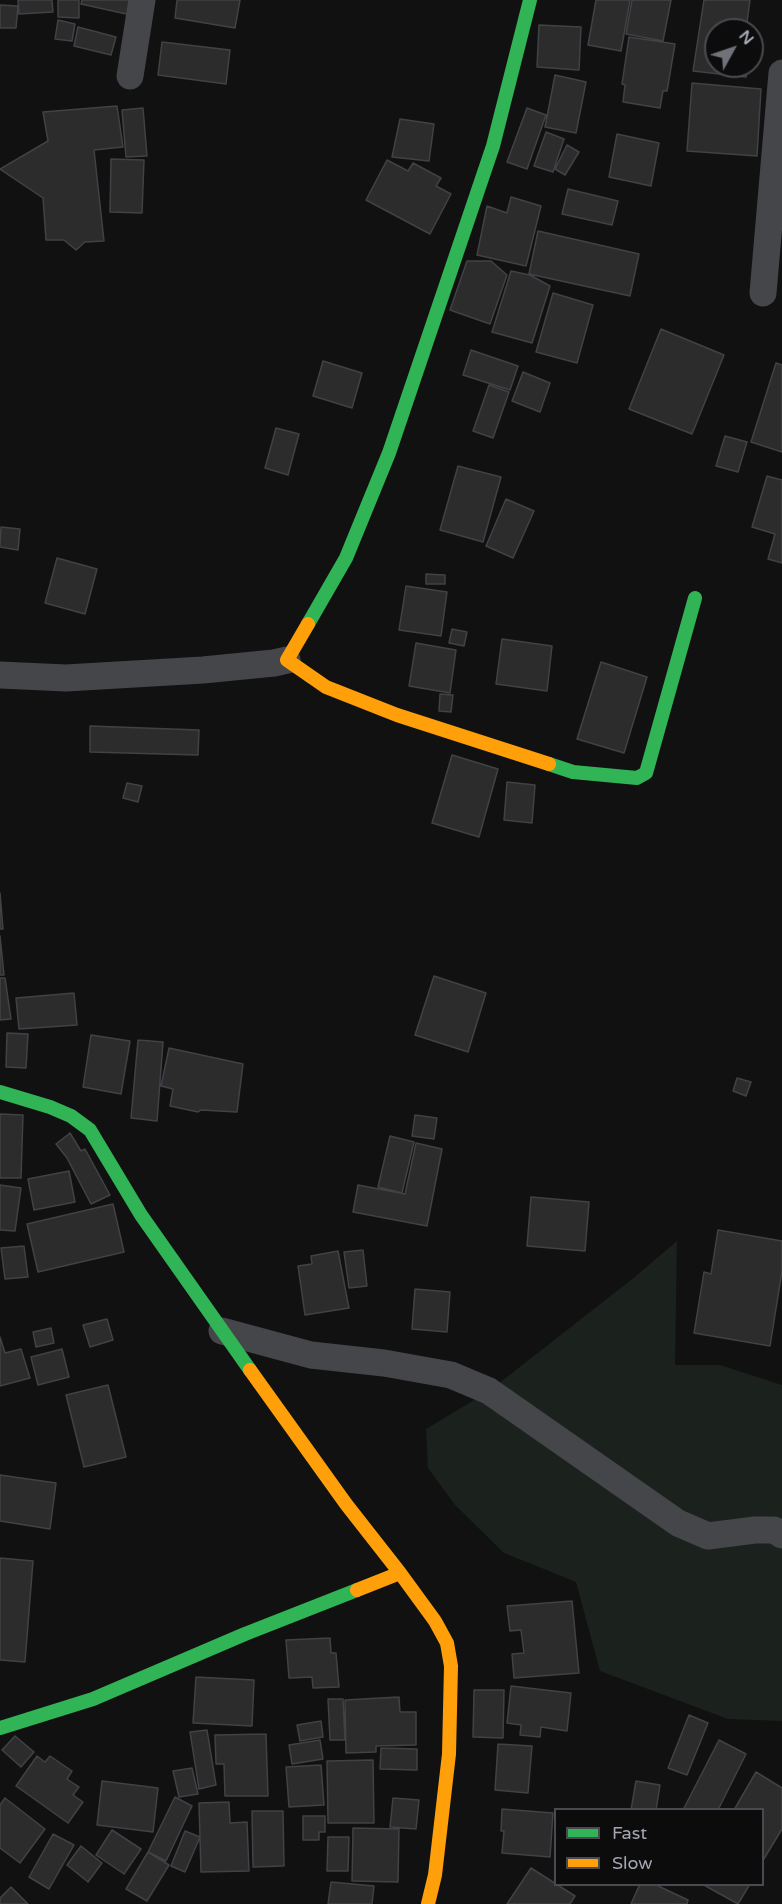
<!DOCTYPE html>
<html>
<head>
<meta charset="utf-8">
<style>
	body { margin:0 }
	#map { position:relative; width:782px; height:1904px; overflow:hidden; background:#111112; font-family:"Varela Round",sans-serif }
	canvas { display:block }
	.legend { position:absolute; left:554px; top:1808px; width:210px; height:78px; box-sizing:border-box; background:#0c0c0d; border:2px solid #484a4f; margin:0; padding:8px 10px; list-style:none; font-size:18px; color:#a3a6b1 }
	.legend li { display:flex; align-items:center; gap:12px; height:30px }
	.legend b { width:30px; border:2px solid #484a4f }
	.north { position:absolute; left:704px; top:18px; width:60px; height:60px; box-sizing:border-box; background:#0c0c0d; border:2px solid #484a4f; border-radius:50%; rotate:50deg; font-size:16px; font-weight:700; line-height:24px; text-align:center; color:#a3a6b1 }
	.north::after { content:''; display:block; margin:auto; width:21px; height:27px; background:#707279; clip-path:polygon(50% 0,100% 100%,50% 72%,0 100%) }
</style>
</head>
<body>
<div id="map">
<canvas width="782" height="1904"></canvas>
<ul class="legend">
<li><b style="height:8px;background:#30b455"></b>Fast</li>
<li><b style="height:8px;background:#ff9f0a"></b>Slow</li>
</ul>
<div class="north">N</div>
</div>
<script>
const context = document.querySelector('canvas').getContext('2d');
context.lineJoin = 'round';
function fillPath(path, color) { context.fillStyle = color; context.fill(path, 'evenodd'); }
const toPath = rows => new Path2D(rows.map(r => 'M' + r).join(''));
function trace(path, color, width, dash) { context.strokeStyle = color; context.lineWidth = width; context.lineCap = dash ? 'butt' : 'round'; context.setLineDash(dash || []); context.stroke(path); }
fillPath(toPath([
	[677,1241,675,1365,720,1365,782,1385,782,1721,728,1719,600,1671,576,1582,504,1553,455,1505,428,1468,426,1429,489,1391,631,1280]
]), '#1b211c');
const building = toPath([
	[18,0,52,0,53,12,19,14,18,0],
	[58,0,79,0,79,18,58,17,58,0],
	[82,0,134,0,131,15,81,4,82,0],
	[177,0,240,0,235,28,175,18,177,0],
	[596,0,630,0,621,51,588,45,596,0],
	[632,0,671,0,663,41,626,34,632,0],
	[704,0,750,0,746,30,716,30,716,66,748,66,746,77,693,71,704,0],
	[0,5,18,6,16,28,0,28,0,5],
	[58,20,75,24,72,41,55,39,58,20],
	[539,25,581,27,579,70,537,67,539,25],
	[78,27,116,37,111,55,74,46,78,27],
	[629,37,675,44,667,91,663,91,660,108,623,102,625,85,622,84,629,37],
	[162,42,230,50,226,84,158,75,162,42],
	[555,75,586,82,576,133,545,127,555,75],
	[692,83,761,89,757,156,687,151,692,83],
	[117,106,123,147,94,150,104,241,85,242,76,250,64,240,46,240,43,198,0,169,48,141,43,112,117,106],
	[143,108,147,156,126,157,122,110,143,108],
	[527,108,546,115,527,169,507,162,527,108],
	[400,119,434,124,429,161,392,157,400,119],
	[546,132,564,139,553,172,534,166,546,132],
	[617,134,659,143,651,186,609,177,617,134],
	[567,145,579,152,565,175,555,169,567,145],
	[111,159,144,160,142,213,110,212,111,159],
	[387,160,408,171,413,163,441,178,436,186,451,194,430,234,366,200,387,160],
	[568,189,618,201,612,225,562,214,568,189],
	[511,197,541,206,526,266,477,255,487,206,507,213,511,197],
	[538,231,639,254,630,296,529,274,538,231],
	[467,261,491,261,507,275,490,324,450,310,467,261],
	[511,271,530,275,550,286,532,343,492,332,511,271],
	[553,293,593,305,577,363,536,352,553,293],
	[661,329,724,355,692,434,629,409,661,329],
	[471,350,518,366,510,390,463,375,471,350],
	[323,361,362,373,352,408,313,396,323,361],
	[776,363,782,365,782,452,751,442,776,363],
	[523,372,550,383,540,412,512,401,523,372],
	[489,385,509,392,493,438,473,431,489,385],
	[276,428,299,434,288,475,265,468,276,428],
	[725,436,747,442,738,472,716,466,725,436],
	[458,466,501,477,483,542,440,530,458,466],
	[767,476,782,480,782,563,768,559,775,534,752,527,767,476],
	[506,499,534,511,513,558,486,546,506,499],
	[1,527,20,529,18,550,0,547,1,527],
	[57,558,97,569,85,614,45,603,57,558],
	[426,574,445,575,445,584,426,584,426,574],
	[406,586,447,592,441,636,399,630,406,586],
	[452,629,467,632,464,646,449,643,452,629],
	[502,639,552,646,547,691,496,684,502,639],
	[416,643,456,650,450,693,409,686,416,643],
	[601,662,647,677,624,753,577,739,601,662],
	[440,694,453,695,451,712,439,711,440,694],
	[90,726,199,730,198,755,90,752,90,726],
	[452,755,498,769,479,837,432,823,452,755],
	[507,782,535,785,532,823,504,820,507,782],
	[127,783,142,786,138,802,123,798,127,783],
	[0,893,3,929,0,929,0,893],
	[0,936,4,975,0,975,0,936],
	[434,976,486,993,468,1052,415,1035,434,976],
	[0,978,5,978,11,1019,0,1020,0,978],
	[74,993,77,1025,19,1029,16,998,74,993],
	[7,1033,28,1034,26,1068,6,1067,7,1033],
	[91,1035,130,1041,121,1094,83,1087,91,1035],
	[138,1040,163,1042,157,1121,131,1118,138,1040],
	[169,1048,243,1064,237,1112,201,1110,198,1112,170,1106,173,1089,161,1086,169,1048],
	[737,1078,751,1082,746,1096,733,1091,737,1078],
	[0,1114,23,1115,21,1178,0,1178,0,1114],
	[415,1115,437,1118,434,1139,412,1136,415,1115],
	[70,1133,81,1151,85,1149,110,1195,91,1204,67,1158,56,1144,70,1133],
	[390,1136,414,1142,402,1193,378,1187,390,1136],
	[416,1143,442,1149,427,1226,353,1212,358,1185,405,1194,416,1143],
	[69,1171,75,1202,34,1210,28,1179,69,1171],
	[0,1185,21,1188,15,1231,0,1230,0,1185],
	[531,1197,589,1202,585,1251,527,1246,531,1197],
	[113,1204,124,1252,38,1272,27,1224,113,1204],
	[718,1230,782,1241,782,1271,770,1346,694,1333,704,1272,711,1274,718,1230],
	[24,1246,28,1277,5,1279,1,1248,24,1246],
	[363,1250,367,1286,349,1288,344,1252,363,1250],
	[338,1251,349,1308,305,1315,298,1266,312,1264,311,1256,338,1251],
	[415,1289,450,1292,447,1332,412,1329,415,1289],
	[107,1319,113,1340,90,1347,83,1325,107,1319],
	[51,1328,54,1343,36,1347,33,1332,51,1328],
	[0,1337,5,1353,21,1349,30,1378,0,1386,0,1337],
	[62,1349,69,1377,38,1385,31,1357,62,1349],
	[108,1385,126,1457,84,1467,66,1395,108,1385],
	[0,1475,56,1483,50,1529,0,1521,0,1475],
	[0,1558,33,1561,25,1662,0,1660,0,1558],
	[572,1601,579,1673,514,1678,512,1654,524,1653,521,1630,510,1631,507,1606,572,1601],
	[330,1638,331,1653,336,1653,339,1687,313,1688,312,1677,289,1678,286,1640,330,1638],
	[196,1677,254,1680,252,1726,193,1723,196,1677],
	[511,1686,571,1693,567,1731,541,1727,540,1737,520,1735,521,1725,507,1723,511,1686],
	[474,1690,504,1690,503,1738,473,1737,474,1690],
	[399,1697,400,1712,416,1712,416,1745,376,1746,376,1752,346,1753,345,1700,399,1697],
	[328,1699,343,1699,345,1740,330,1740,328,1699],
	[689,1715,708,1723,687,1775,668,1768,689,1715],
	[321,1721,323,1737,300,1741,297,1725,321,1721],
	[207,1730,216,1785,199,1789,190,1732,207,1730],
	[266,1734,268,1796,225,1796,224,1764,216,1764,215,1735,266,1734],
	[15,1736,34,1752,21,1767,2,1750,15,1736],
	[320,1740,323,1759,292,1764,289,1745,320,1740],
	[719,1740,746,1754,718,1810,683,1810,719,1740],
	[498,1744,532,1746,528,1793,495,1790,498,1744],
	[381,1748,417,1749,417,1770,380,1769,381,1748],
	[37,1756,45,1762,50,1756,72,1771,67,1779,79,1787,73,1795,83,1802,68,1823,16,1786,37,1756],
	[373,1760,374,1823,328,1823,327,1761,373,1760],
	[321,1765,324,1805,289,1807,286,1767,321,1765],
	[192,1768,198,1794,179,1797,173,1771,192,1768],
	[756,1772,782,1788,782,1829,762,1862,762,1810,734,1810,756,1772],
	[102,1781,158,1788,153,1832,97,1825,102,1781],
	[636,1781,660,1785,656,1810,631,1810,636,1781],
	[175,1797,192,1806,166,1861,148,1852,175,1797],
	[5,1798,45,1829,20,1863,0,1848,0,1805,5,1798],
	[393,1798,419,1800,416,1829,390,1827,393,1798],
	[229,1802,230,1823,247,1822,249,1871,201,1872,199,1803,229,1802],
	[502,1809,553,1813,550,1857,502,1853,504,1831,501,1831,502,1809],
	[252,1811,283,1811,284,1866,253,1867,252,1811],
	[303,1816,325,1816,325,1832,319,1832,319,1840,303,1840,303,1816],
	[353,1828,399,1829,398,1882,352,1881,353,1828],
	[112,1830,141,1849,124,1874,96,1855,112,1830],
	[185,1831,200,1837,185,1872,171,1866,185,1831],
	[53,1834,74,1845,49,1889,29,1877,53,1834],
	[328,1837,349,1837,348,1871,327,1871,328,1837],
	[81,1846,102,1863,88,1882,67,1865,81,1846],
	[148,1852,169,1865,147,1901,126,1889,148,1852],
	[531,1868,575,1896,570,1904,507,1904,531,1868],
	[331,1882,374,1886,372,1904,328,1904,331,1882],
	[640,1884,654,1884,688,1900,687,1904,631,1904,640,1884],
	[702,1884,750,1884,738,1904,702,1884],
	[11,1887,28,1904,0,1904,0,1898,11,1887]
]);
fillPath(building, '#2c2c2d');
trace(building, '#414245', 1.5);
trace(toPath([
	[130,76,142,0],
	[763,293,782,73],
	[0,675,66,678,203,670,274,663,287,660],
	[222,1331,311,1355,384,1363,451,1375,489,1391,678,1523,708,1536,755,1530,774,1530,782,1535]
]), '#45464a', 27);
trace(toPath([
	[308,624,346,558,389,453,493,146,530,0],
	[549,764,573,772,637,778,646,773,695,598],
	[0,1092,50,1107,71,1116,90,1130,141,1215,250,1370],
	[0,1728,93,1699,245,1634,357,1590]
]), '#30b455', 14);
trace(toPath([
	[308,624,287,660,326,687,397,715,549,764],
	[250,1370,346,1504,400,1573],
	[357,1590,400,1573,435,1621,447,1643,451,1666,449,1754,435,1875,428,1904]
]), '#ff9f0a', 14);
</script>
</body>
</html>
